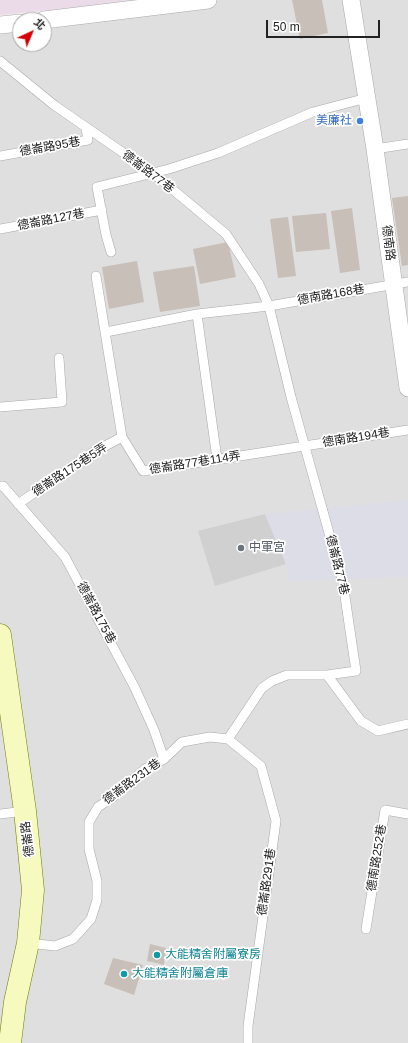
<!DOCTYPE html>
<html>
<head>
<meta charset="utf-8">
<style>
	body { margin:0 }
	#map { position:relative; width:408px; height:1043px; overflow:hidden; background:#f2efe9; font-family:Helvetica,"Noto Sans TC",sans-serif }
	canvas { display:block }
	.north { position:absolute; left:12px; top:12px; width:40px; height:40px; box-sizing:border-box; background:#fff; border:1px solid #a7a7a7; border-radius:50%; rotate:44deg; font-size:11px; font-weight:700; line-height:16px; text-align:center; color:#222 }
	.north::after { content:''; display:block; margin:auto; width:14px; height:18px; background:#d40000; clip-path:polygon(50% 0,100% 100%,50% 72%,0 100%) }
	.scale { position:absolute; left:266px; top:20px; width:114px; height:18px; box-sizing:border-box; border:2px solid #222; border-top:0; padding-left:5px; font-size:12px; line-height:14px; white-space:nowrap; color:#222; -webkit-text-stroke:3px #fff; paint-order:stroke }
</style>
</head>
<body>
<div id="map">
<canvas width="408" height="1043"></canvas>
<div class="north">北</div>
<div class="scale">50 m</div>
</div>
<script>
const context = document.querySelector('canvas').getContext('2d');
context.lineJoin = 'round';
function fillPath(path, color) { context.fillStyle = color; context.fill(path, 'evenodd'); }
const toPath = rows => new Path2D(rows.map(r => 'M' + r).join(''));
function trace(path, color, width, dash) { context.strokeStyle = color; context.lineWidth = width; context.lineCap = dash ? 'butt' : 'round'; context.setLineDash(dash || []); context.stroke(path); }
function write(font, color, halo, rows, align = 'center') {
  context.font = font + ' Helvetica,"Noto Sans TC",sans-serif'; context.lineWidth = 3.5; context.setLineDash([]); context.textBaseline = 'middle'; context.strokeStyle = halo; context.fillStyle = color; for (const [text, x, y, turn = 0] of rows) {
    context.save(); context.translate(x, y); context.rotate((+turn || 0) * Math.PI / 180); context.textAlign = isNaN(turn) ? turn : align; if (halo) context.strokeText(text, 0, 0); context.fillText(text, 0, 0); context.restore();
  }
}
fillPath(toPath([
	[185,0,408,0,408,1043,0,1043,0,22],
	[20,20,44,20,44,44,20,44]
]), '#e0dfdf');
fillPath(toPath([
	[0,0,156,0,0,15]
]), '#ebdbe8');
fillPath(toPath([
	[265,514,286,564,215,586,198,531]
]), '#d0d0d0');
fillPath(toPath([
	[408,500,408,577,289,581,286,564,265,514]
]), '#dddde8');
fillPath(toPath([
	[292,0,322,0,328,33,300,39],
	[408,196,408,265,402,266,392,198],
	[352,208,360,270,340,273,331,211],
	[326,213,330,249,296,252,292,216],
	[288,217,296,276,278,278,270,219],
	[228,242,236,277,200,284,193,249],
	[137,261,144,302,109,309,102,267],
	[194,266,200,306,160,312,153,272],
	[150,944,166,948,164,965,147,961],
	[113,958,143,965,134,995,104,984]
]), '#c7bfb8');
const lane = toPath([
	[0,61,54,105,154,174,226,234,259,284,269,306,291,397,343,583,356,671,327,675,287,675,272,681,262,688,228,739],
	[375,149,408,144],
	[0,156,88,140,86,128],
	[0,229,102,210],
	[111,252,106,235,97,187,169,169,218,153,313,112,367,98],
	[96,276,122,437,143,471,408,430],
	[197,314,217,459],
	[106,332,197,314,269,306,408,282],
	[0,407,62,402,59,358],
	[0,486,3,486,65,557,135,688,154,730,164,759],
	[18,504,92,453,122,437],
	[327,675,361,721,378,731,408,724],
	[228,739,261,766,276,821,248,1026,248,1043],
	[0,814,25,811],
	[366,929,385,810,408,814],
	[28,943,55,946,73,939,91,919,97,900,97,881,89,849,89,822,98,807,113,797,145,769,164,759,182,742,210,737,228,739]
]);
const street = toPath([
	[351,0,375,149,408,388],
	[44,20,208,0],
	[0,25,20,23]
]);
const secondary = toPath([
	[0,635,25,811,33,890,28,943,15,1002,10,1043]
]);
trace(lane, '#a9a9a9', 10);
trace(street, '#a9a9a9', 18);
trace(secondary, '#707d05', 23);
trace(lane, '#fff', 9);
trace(street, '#fff', 17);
trace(secondary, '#f7fabf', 22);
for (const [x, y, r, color] of [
	[360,121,4,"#3f7fe0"],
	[241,548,4,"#6b7280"],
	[157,955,4,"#0f9aa8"],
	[124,974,4,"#0f9aa8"]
]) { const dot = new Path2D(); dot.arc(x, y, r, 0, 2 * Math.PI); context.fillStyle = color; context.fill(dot); trace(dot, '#fff', 1.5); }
write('12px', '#366cbe', '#fff', [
	["美廉社",352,121]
], 'right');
write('12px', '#222', '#fff', [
	["德崙路95巷",50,147,-10],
	["德崙路77巷",148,172,37],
	["德崙路127巷",51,220,-11],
	["德南路",388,243,83],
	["德南路168巷",331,295,-10],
	["德南路194巷",356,438,-9],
	["德崙路77巷114弄",195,463,-9],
	["德崙路175巷5弄",70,470,-33],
	["德崙路77巷",337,565,76],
	["德崙路175巷",96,613,62],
	["德崙路231巷",132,782,-36],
	["德崙路",28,839,-97],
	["德南路252巷",377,858,-81],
	["德崙路291巷",267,882,-82]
]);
write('12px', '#5b616d', '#fff', [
	["中軍宮",249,548]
], 'left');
write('12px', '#0d838f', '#fff', [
	["大能精舍附屬寮房",165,955],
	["大能精舍附屬倉庫",132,974]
], 'left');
</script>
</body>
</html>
